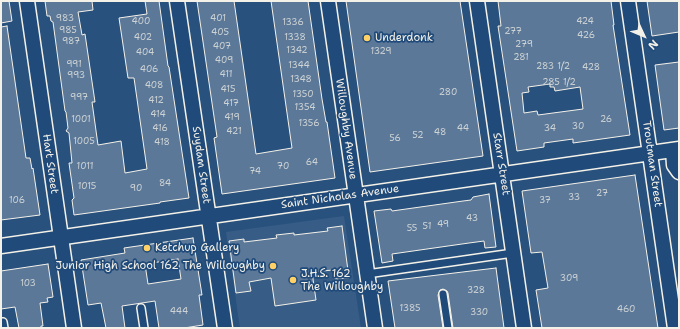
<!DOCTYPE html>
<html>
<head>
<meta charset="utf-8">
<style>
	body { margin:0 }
	#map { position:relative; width:680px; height:329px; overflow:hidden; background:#28517e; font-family:"Shantell Sans",sans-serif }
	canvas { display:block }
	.frame { position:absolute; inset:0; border:2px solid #f4f1e8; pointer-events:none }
	.north { position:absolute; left:624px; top:16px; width:40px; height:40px; -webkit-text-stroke:3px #1f4a7a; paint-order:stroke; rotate:134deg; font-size:11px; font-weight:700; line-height:16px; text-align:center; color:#f4f1e8 }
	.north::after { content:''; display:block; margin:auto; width:14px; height:18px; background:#f4f1e8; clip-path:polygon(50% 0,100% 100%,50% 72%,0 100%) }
</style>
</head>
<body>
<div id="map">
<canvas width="680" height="329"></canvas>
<div class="frame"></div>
<div class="north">N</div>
</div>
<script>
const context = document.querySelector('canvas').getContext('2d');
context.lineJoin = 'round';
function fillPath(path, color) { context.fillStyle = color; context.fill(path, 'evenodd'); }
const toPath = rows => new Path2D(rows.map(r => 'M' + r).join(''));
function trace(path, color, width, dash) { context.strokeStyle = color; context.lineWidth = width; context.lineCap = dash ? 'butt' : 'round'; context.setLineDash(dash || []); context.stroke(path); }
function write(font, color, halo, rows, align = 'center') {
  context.font = font + ' "Shantell Sans",sans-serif'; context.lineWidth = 3.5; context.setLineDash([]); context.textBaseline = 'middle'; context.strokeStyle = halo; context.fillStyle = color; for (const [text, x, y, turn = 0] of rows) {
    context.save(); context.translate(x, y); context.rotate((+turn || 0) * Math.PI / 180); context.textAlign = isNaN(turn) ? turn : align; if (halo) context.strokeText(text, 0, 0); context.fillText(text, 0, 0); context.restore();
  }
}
fillPath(toPath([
	[344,216,361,328,240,328,226,232]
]), '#375d86');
const building = toPath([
	[1,1,9,1,12,21,1,23,1,1],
	[45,1,92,1,93,10,78,12,82,35,85,34,95,102,92,102,98,145,121,141,125,173,147,169,134,78,128,78,119,18,147,14,145,1,159,1,168,66,169,67,189,198,160,202,160,203,74,215,72,200,74,198,69,163,72,163,69,133,66,131,68,128,66,112,65,111,53,22,51,21,50,16,47,16,45,1],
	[197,1,234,1,256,154,292,148,271,1,308,1,322,99,326,122,327,122,335,178,222,194,214,138,217,137,197,1],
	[346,1,460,1,483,156,370,172,346,1],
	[498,1,611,1,614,25,613,25,630,135,573,143,573,139,544,143,544,147,517,151,498,26,501,26,498,1],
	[550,84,550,87,554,87,555,91,580,87,583,109,538,115,537,111,524,113,522,93,529,92,528,87,550,84],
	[647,1,679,1,679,32,652,36,647,1],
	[7,26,26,158,30,158,32,169,33,168,40,215,1,220,1,27,7,26],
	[679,62,679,128,664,130,655,65,679,62],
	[635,175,658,328,542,328,536,290,548,288,542,252,531,253,522,191,635,175],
	[489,194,496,247,485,248,484,241,469,243,392,254,393,261,382,263,374,211,391,209,392,211,463,201,471,200,473,197,489,194],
	[342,226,349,278,335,279,333,270,312,272,316,300,275,306,271,278,249,282,251,291,236,293,229,241,244,239,244,242,277,238,276,235,294,233,294,235,328,231,327,228,342,226],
	[193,238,202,295,199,295,203,325,184,328,159,328,155,301,122,306,125,328,106,328,101,303,88,305,81,260,125,253,124,248,193,238],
	[178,259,181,279,148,284,145,264,178,259],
	[48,264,53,297,47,298,48,302,40,303,43,326,41,326,41,328,19,328,15,307,1,309,1,271,48,264],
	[496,268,504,328,453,328,448,293,447,291,443,289,440,290,438,295,443,328,395,328,388,281,496,268]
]);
fillPath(building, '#5b7899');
trace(building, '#f4f1e8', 1);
const lane = toPath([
	[367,274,513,253],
	[443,294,448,328],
	[141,308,144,328],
	[3,322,4,328]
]);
const street = toPath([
	[27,1,74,328],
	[177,1,225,328],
	[328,1,375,328],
	[477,1,524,328],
	[628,1,675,328],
	[673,150,674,165,679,172],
	[1,246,679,149]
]);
trace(lane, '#f4f1e8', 10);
trace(street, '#f4f1e8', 17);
trace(lane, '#1f4a7a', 7);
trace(street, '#1f4a7a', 14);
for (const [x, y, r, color] of [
	[367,38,4,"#ffd166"],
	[147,248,4,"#ffd166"],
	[273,266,4,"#ffd166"],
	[293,280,4,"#ffd166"]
]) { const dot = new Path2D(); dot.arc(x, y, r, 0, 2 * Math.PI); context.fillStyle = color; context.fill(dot); trace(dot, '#1f4a7a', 1.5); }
write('9px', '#ced3d4', null, [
	["983",65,19],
	["401",218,19],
	["400",141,22],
	["424",585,22],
	["1336",293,23],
	["985",68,31],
	["277",513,32],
	["405",220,33],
	["426",586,36],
	["402",143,38],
	["1338",295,38],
	["987",71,42],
	["279",524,45],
	["407",222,47],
	["1342",297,51],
	["1329",381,52],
	["404",145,53],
	["281",521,58],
	["409",224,61],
	["991",74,65],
	["1344",299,66],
	["283 1/2",553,67],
	["428",591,68],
	["406",149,70],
	["411",226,75],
	["993",76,76],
	["1348",301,80],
	["285 1/2",559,83],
	["408",154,86],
	["415",228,90],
	["280",448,93],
	["1350",303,95],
	["997",79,98],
	["412",156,101],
	["417",231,104],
	["1354",305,108],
	["414",158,115],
	["419",232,118],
	["1001",81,120],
	["26",606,120],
	["1356",309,124],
	["30",578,127],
	["416",160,129],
	["44",463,129],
	["34",550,129],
	["421",234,132],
	["48",440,133],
	["52",418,136],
	["56",395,139],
	["1005",84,142],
	["418",162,143],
	["64",312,163],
	["1011",85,167],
	["70",283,167],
	["74",255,172],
	["84",165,184],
	["1015",87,187],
	["90",136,189],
	["27",602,194],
	["33",574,198],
	["106",17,201],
	["37",545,201],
	["43",472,219],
	["49",443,225],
	["51",427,227],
	["55",412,229],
	["309",569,279],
	["103",28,284],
	["328",476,291],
	["1385",410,309],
	["460",626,310],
	["444",179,312],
	["330",479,313]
]);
write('11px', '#f4f1e8', '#1f4a7a', [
	["Underdonk",375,38],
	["Ketchup Gallery",155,248],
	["Junior High School 162 The Willoughby",265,266,"right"],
	["J.H.S. 162",301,274],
	["The Willoughby",301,287]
], 'left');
write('11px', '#f4f1e8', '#1f4a7a', [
	["Willoughby Avenue",346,129,82],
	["Hart Street",50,164,82],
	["Starr Street",501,164,81],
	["Troutman Street",652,164,82],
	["Suydam Street",201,165,82],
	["Saint Nicholas Avenue",340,197,-8]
]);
</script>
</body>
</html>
